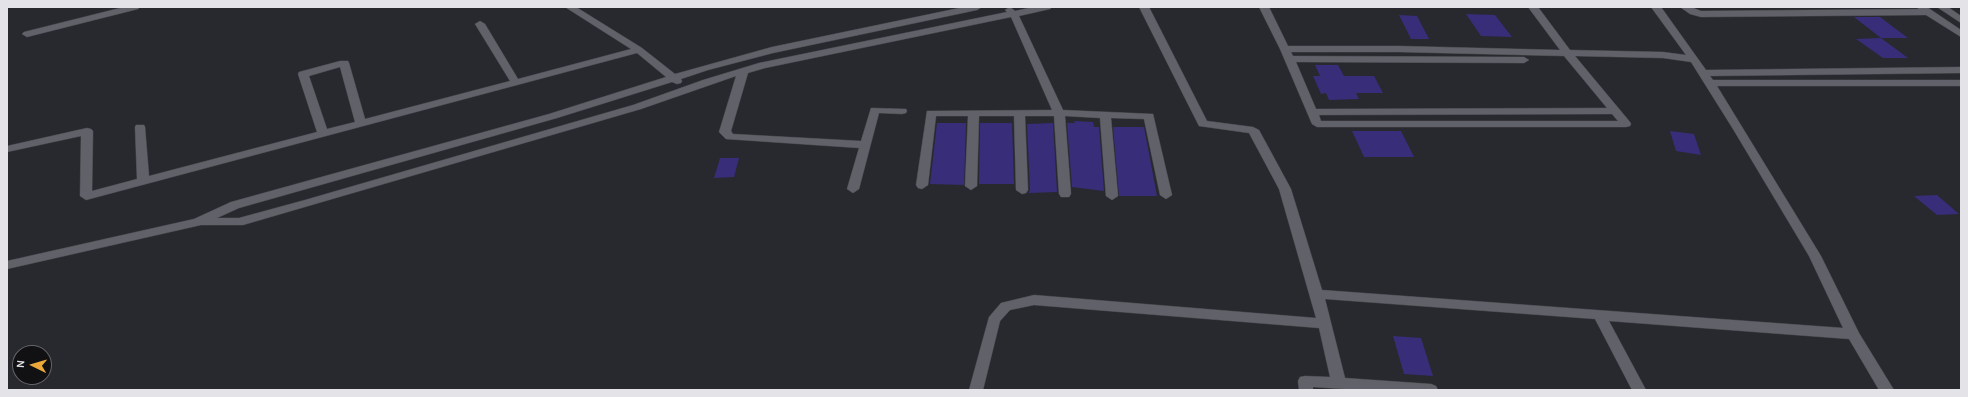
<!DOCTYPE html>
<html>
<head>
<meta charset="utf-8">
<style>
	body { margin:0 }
	#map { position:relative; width:1968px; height:397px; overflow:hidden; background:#28282f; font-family:Karla,sans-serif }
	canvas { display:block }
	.frame { position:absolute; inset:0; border:8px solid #e3e3e8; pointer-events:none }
	.north { position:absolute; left:12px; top:345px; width:40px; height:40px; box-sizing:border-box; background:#111114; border:1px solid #656569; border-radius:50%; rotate:275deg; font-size:11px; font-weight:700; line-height:16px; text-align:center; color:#e3e3e8 }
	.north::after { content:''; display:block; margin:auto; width:14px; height:18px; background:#eca93a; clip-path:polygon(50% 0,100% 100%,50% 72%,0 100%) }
</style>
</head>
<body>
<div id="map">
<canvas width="1968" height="397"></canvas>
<div class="frame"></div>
<div class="north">N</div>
</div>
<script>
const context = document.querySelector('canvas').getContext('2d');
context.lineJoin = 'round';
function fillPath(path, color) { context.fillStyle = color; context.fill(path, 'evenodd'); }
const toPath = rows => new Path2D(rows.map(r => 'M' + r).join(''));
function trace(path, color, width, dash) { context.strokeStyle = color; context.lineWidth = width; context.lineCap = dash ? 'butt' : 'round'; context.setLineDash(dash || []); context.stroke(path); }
fillPath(toPath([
	[1466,14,1495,15,1512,37,1481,36],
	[1399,15,1417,16,1429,39,1411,39],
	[1854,17,1880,17,1908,38,1881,38],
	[1881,38,1908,58,1883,58,1856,39],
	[1315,65,1338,65,1344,76,1374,76,1383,93,1356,93,1359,99,1329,100,1326,93,1321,94,1313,76,1320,76],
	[1074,121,1093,122,1094,127,1099,127,1104,191,1072,187,1067,123,1075,123],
	[937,123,966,123,964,185,930,184],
	[980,123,1012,123,1014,184,979,184],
	[1053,123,1057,192,1028,193,1030,190,1027,124],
	[1113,127,1144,127,1157,196,1119,196],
	[1352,131,1401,131,1414,157,1364,157],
	[1670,131,1694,134,1701,155,1676,151],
	[720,158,739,158,734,177,714,178],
	[1937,195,1959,214,1937,215,1914,196],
	[1393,336,1421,338,1433,376,1404,374]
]), '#382d79');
const minor = toPath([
	[124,7,140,7,138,9,27,37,22,34,24,32,124,7],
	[565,7,576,7,642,48,675,74,772,47,964,7,982,7,977,10,773,53,708,70,681,79,682,81,681,83,677,84,672,82,557,118,239,208,217,218,239,218,305,200,633,105,703,80,759,63,1007,12,1005,10,1010,7,1015,11,1033,7,1052,7,1050,9,1019,16,1063,110,1153,114,1172,195,1166,199,1160,195,1144,119,1111,118,1118,196,1112,200,1106,196,1100,118,1065,116,1071,194,1069,197,1061,197,1059,194,1054,116,1025,116,1028,190,1026,193,1022,194,1016,190,1014,116,979,116,977,186,971,190,965,186,968,116,936,116,928,185,922,189,918,188,916,185,927,111,1052,110,1011,17,765,68,748,73,731,131,733,134,861,141,871,108,906,109,907,111,906,113,902,114,879,113,859,189,853,193,847,189,859,148,726,139,719,132,736,76,641,109,243,225,201,225,7,269,7,261,194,219,231,202,549,114,666,77,637,53,86,200,80,196,81,136,7,152,7,146,87,128,91,129,93,131,92,191,137,179,135,127,136,125,144,125,145,127,149,176,317,132,298,74,299,72,340,61,348,61,349,63,365,119,510,81,475,24,480,21,485,24,518,79,631,49,565,7],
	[340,67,355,122,327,129,309,76,340,67],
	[1139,7,1149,7,1207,121,1253,127,1259,130,1291,189,1322,290,1843,328,1809,256,1733,129,1691,62,1663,58,1575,56,1630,122,1631,124,1630,126,1626,127,1317,127,1312,124,1280,49,1259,7,1269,7,1288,46,1399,46,1560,50,1528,7,1538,7,1570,50,1663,52,1686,55,1651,7,1661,7,1706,70,1961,67,1961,73,1710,76,1713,80,1961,80,1961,86,1717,86,1821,256,1859,333,1894,390,1879,390,1849,339,1609,321,1646,390,1632,390,1595,319,1325,299,1345,378,1431,384,1436,386,1438,390,1359,390,1313,387,1313,390,1299,390,1298,381,1300,377,1305,376,1330,377,1319,328,1034,305,1010,310,1000,321,983,390,969,390,989,317,1001,303,1034,295,1316,318,1279,189,1249,133,1199,126,1139,7],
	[1291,52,1399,52,1564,56,1607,108,1316,109,1296,62,1524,63,1529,60,1524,57,1293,56,1291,52],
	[1612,114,1618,121,1321,121,1319,115,1612,114],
	[1680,7,1691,7,1701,11,1918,9,1918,7,1927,7,1961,30,1961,37,1926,15,1701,17,1690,14,1680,7],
	[1937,7,1948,7,1961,16,1961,23,1937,7]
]);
trace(minor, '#434349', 1);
fillPath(minor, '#616169');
</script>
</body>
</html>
